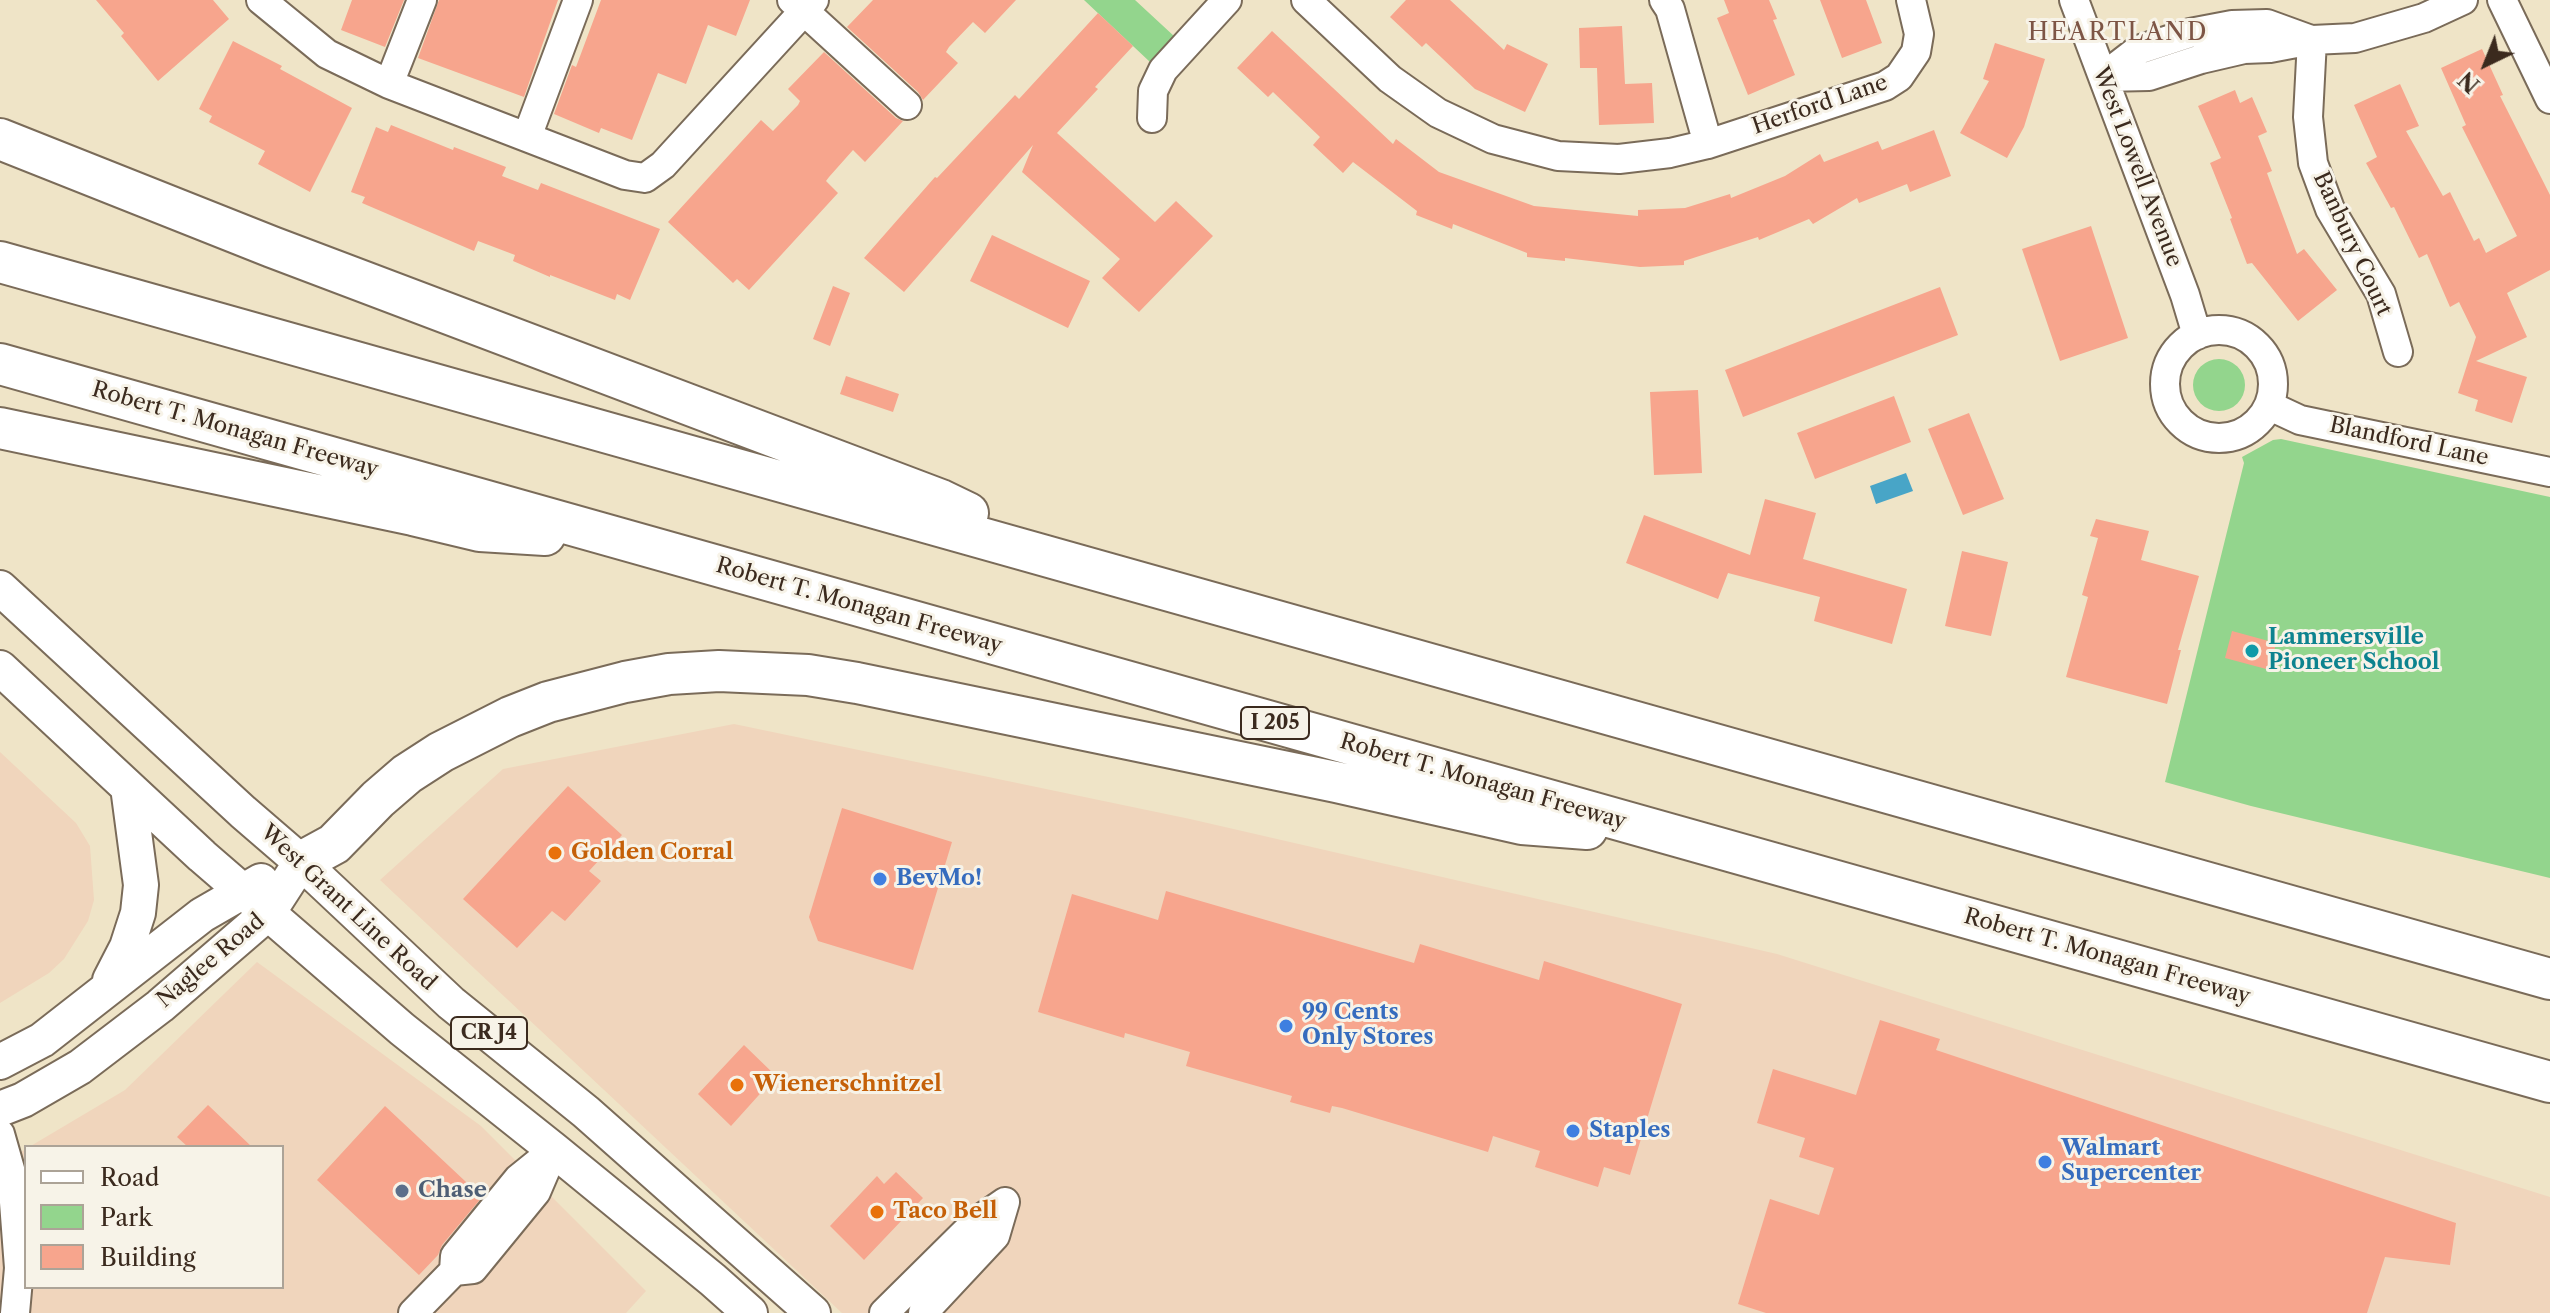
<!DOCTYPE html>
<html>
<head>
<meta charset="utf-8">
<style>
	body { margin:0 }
	#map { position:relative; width:2550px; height:1313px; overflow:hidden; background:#efe4c7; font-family:"Libre Caslon Text",serif }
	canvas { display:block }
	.legend { position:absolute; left:24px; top:1145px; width:260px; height:144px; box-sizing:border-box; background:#f7f3e8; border:2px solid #aca397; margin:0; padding:10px 14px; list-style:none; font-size:24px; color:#3b2a1e }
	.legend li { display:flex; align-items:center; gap:16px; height:40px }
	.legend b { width:40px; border:2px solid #aca397 }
	.north { position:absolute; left:2446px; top:24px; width:80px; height:80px; -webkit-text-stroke:6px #f7f3e8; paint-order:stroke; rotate:223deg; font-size:22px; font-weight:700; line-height:32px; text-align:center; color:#3b2a1e }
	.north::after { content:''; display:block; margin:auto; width:28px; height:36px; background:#3b2a1e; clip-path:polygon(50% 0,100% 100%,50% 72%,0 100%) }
</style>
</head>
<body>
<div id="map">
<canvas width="2550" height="1313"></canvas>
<ul class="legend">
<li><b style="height:10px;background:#fff"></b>Road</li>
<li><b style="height:22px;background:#93d58d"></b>Park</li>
<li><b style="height:22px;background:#f7a58d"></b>Building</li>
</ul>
<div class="north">N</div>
</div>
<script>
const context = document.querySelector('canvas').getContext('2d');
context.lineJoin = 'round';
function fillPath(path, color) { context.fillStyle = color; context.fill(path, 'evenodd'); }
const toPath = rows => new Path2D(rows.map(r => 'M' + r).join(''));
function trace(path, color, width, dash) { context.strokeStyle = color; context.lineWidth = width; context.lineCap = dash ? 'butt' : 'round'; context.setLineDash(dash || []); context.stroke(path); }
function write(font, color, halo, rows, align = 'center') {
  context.font = font + ' "Libre Caslon Text",serif'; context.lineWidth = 6; context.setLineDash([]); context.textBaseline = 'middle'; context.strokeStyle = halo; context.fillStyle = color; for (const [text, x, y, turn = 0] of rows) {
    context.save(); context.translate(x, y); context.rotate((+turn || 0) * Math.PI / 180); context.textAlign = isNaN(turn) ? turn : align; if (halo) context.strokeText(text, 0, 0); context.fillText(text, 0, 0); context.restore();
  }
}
fillPath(toPath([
	[734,724,1190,819,1777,954,2550,1197,2550,1313,842,1313,380,880,503,769],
	[0,752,76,823,90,846,94,900,88,921,64,959,49,973,0,1003],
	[257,962,481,1126,646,1291,626,1313,0,1313,0,1164,26,1149,26,1287,282,1287,282,1147,29,1147,125,1090]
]), '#f0d5bc');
fillPath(toPath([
	[1084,0,1135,0,1175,37,1150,62],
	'2193 385a26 26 0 1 1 52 0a26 26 0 1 1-52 0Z',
	[2281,439,2550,497,2550,878,2251,806,2165,782,2244,463,2242,457,2273,440]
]), '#93d58d');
fillPath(toPath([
	[1906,473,1913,491,1876,504,1870,486]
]), '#48a5c7');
fillPath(toPath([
	[96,0,213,0,229,19,158,81,121,36,124,33],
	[352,0,404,0,385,47,341,30],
	[439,0,558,0,524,97,418,58],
	[601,0,750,0,736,36,708,25,686,84,658,73,632,140,601,128,599,133,554,114,572,65,576,67],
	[873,0,1016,0,985,33,973,22,949,47,946,52,958,63,923,100,918,92,847,27],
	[1406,0,1450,0,1504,50,1507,44,1548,64,1525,112,1475,89,1426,43,1422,47,1390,17],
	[1724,0,1769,0,1777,19,1773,20,1795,75,1748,95,1717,18,1729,13],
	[1820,0,1866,0,1882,43,1842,58],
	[1098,13,1133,46,1095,87,1098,89,1057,133,1155,222,1176,201,1213,236,1139,312,1102,278,1120,259,1022,172,1033,145,904,292,864,258,935,177,937,178,1015,95,1019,99],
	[1622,26,1625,84,1652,83,1654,123,1599,125,1597,68,1580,68,1579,28],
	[1272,31,1393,144,1396,139,1439,172,1534,206,1638,216,1638,210,1685,208,1730,194,1731,198,1785,176,1820,154,1824,162,1878,141,1882,150,1934,130,1951,176,1910,192,1907,184,1859,203,1857,198,1813,224,1809,219,1759,240,1758,237,1684,261,1684,265,1640,267,1565,258,1565,261,1527,257,1527,253,1453,224,1452,229,1416,215,1417,211,1353,162,1343,173,1313,145,1320,137,1273,92,1268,97,1237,68],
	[233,41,282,66,280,69,352,108,310,192,258,164,265,151,209,122,212,116,199,109],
	[1995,43,2045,59,2024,127,2007,158,1960,133,1989,81,1983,79],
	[2482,49,2503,95,2500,96,2550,195,2550,270,2507,293,2527,337,2476,361,2527,377,2512,423,2475,411,2478,400,2458,393,2476,337,2459,302,2450,307,2427,254,2419,258,2394,207,2391,208,2366,163,2377,157,2354,105,2400,84,2419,126,2406,131,2443,196,2450,192,2474,241,2479,238,2486,253,2517,236,2462,127,2466,125,2441,68],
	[824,52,896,118,903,121,865,162,853,150,829,177,826,181,838,193,749,290,737,279,733,283,668,222,761,120,773,131,798,105,800,101,788,89],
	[2235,90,2240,103,2252,97,2267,132,2258,136,2272,171,2267,173,2297,254,2304,249,2337,290,2298,321,2252,263,2247,264,2230,219,2232,218,2210,163,2221,158,2198,106],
	[391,125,453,150,454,147,506,167,502,176,538,190,541,183,660,229,630,300,617,294,615,300,550,275,550,277,513,261,515,255,478,241,474,251,362,203,365,197,351,192,376,127,388,132],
	[2091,226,2128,338,2060,361,2022,249],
	[992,235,1090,281,1068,328,970,281],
	[833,286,850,293,830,346,813,339],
	[1940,287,1958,335,1743,417,1725,370],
	[846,376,899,394,893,412,840,394],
	[1698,390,1702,473,1654,475,1650,392],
	[1894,396,1911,442,1815,479,1797,433],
	[1969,413,2004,499,1963,515,1928,429],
	[1765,499,1816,513,1803,559,1907,589,1892,644,1814,621,1820,597,1728,573,1718,599,1626,563,1644,515,1750,555],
	[2096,519,2149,531,2141,560,2199,576,2178,650,2181,650,2167,704,2066,677,2088,597,2082,595,2098,538,2090,536],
	[1962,551,2008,562,1991,636,1945,626],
	[2232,631,2276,643,2270,670,2225,658],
	[568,786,622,835,589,871,601,881,565,921,552,911,517,948,463,899],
	[842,808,952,842,913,970,818,941,809,917],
	[1166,891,1414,963,1420,944,1539,980,1544,961,1682,1004,1630,1175,1604,1167,1598,1187,1535,1167,1540,1151,1493,1136,1488,1152,1342,1108,1332,1106,1330,1113,1290,1102,1292,1096,1186,1066,1190,1052,1125,1033,1124,1038,1038,1012,1072,894,1158,920],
	[1880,1020,1940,1039,1936,1050,2456,1223,2450,1265,2385,1257,2367,1313,1766,1313,1738,1304,1770,1199,1819,1215,1834,1168,1799,1157,1805,1138,1757,1123,1773,1069,1856,1095],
	[744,1045,776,1076,731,1126,698,1094],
	[208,1105,252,1147,188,1147,177,1137],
	[385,1106,482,1197,442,1245,438,1255,419,1275,317,1180],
	[896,1172,923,1198,864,1260,830,1226,877,1176,884,1184]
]), '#f7a58d');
const minor = toPath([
	[261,0,327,54,389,84,625,175,645,178,663,165,814,0],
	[792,0,907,105],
	[1306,0,1390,79,1438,113,1493,139,1558,156,1619,159,1670,153,1708,144,1885,86,1899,77,1916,52,1919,34,1911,0],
	[1664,0,1670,9,1708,144],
	[2074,0,2185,295,2197,335],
	[2502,0,2550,99],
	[2312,40,2308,117,2313,163,2330,209,2381,294,2398,352],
	[2103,77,2149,76,2201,59,2244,49,2270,48,2312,40,2355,38,2424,18,2463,0],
	[2103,77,2138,50,2190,33,2232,25,2267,24,2311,40],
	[389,84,422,0],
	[1152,118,1153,91,1163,70,1227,0],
	[527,137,578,0],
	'2165 384a54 54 0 1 1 108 0a54 54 0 1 1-108 0Z',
	[2270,406,2300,420,2550,472],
	[0,1134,12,1176,19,1268,15,1313],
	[454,1271,455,1256,518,1179,549,1154],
	[413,1313,454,1271,473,1269,536,1192,554,1150],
	[884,1313,976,1222,1005,1202],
	[923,1313,995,1236,1005,1202]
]);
const major = toPath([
	[0,588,243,812,301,862,451,1003,586,1112,813,1313],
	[0,668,202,856,402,1029,554,1150,713,1280,750,1313],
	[110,980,127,947,138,913,141,885,128,787],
	[0,1062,42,1040,202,915,261,881],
	[0,1109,23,1100,80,1067,160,1006,268,913,301,862]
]);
const highway = toPath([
	[0,139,272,247,941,500,968,513],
	[0,262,2550,979],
	[0,364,2550,1082],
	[0,428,413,515,480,531,545,535],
	[301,862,334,844,378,799,407,774,441,752,510,717,548,702,625,682,669,674,719,671,808,675,857,683,1336,782,1522,824,1587,829]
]);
trace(minor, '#7a6b59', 32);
trace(major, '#7a6b59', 38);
trace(highway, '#7a6b59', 44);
trace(minor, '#fff', 28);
trace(major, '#fff', 34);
trace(highway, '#fff', 40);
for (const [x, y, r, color] of [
	[2252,651,8,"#0f9aa8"],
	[555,853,8,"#e8710a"],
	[880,879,8,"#3f7fe0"],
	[1286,1026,8,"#3f7fe0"],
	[737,1085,8,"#e8710a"],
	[1573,1131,8,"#3f7fe0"],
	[2045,1162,8,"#3f7fe0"],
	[402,1191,8,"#5c6f8a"],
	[877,1212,8,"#e8710a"]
]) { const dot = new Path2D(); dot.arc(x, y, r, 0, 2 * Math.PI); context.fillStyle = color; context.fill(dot); trace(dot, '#f7f3e8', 3); }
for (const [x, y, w] of [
	[1275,723,68],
	[489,1033,76]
]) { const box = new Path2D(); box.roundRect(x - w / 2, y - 16, w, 32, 6); context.fillStyle = '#f7f3e8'; context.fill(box); trace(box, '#3b2a1e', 2); }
write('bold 20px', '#3b2a1e', null, [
	["I 205",1275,723],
	["CR J4",489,1033]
]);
write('22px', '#3b2a1e', '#f7f3e8', [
	["Herford Lane",1820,105,-19],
	["West Lowell Avenue",2137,167,69],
	["Banbury Court",2352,244,65],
	["Robert T. Monagan Freeway",235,430,16],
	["Blandford Lane",2409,442,12],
	["Robert T. Monagan Freeway",859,606,16],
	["Robert T. Monagan Freeway",1483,782,16],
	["West Grant Line Road",348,908,43],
	["Robert T. Monagan Freeway",2107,957,16],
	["Naglee Road",211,961,-40]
]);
write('bold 22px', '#0d838f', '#f7f3e8', [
	["Lammersville",2268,638],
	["Pioneer School",2268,663]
], 'left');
write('bold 22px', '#c56008', '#f7f3e8', [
	["Golden Corral",571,853],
	["Wienerschnitzel",753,1085],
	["Taco Bell",893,1212]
], 'left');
write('bold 22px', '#366cbe', '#f7f3e8', [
	["BevMo!",896,879],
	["99 Cents",1302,1013],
	["Only Stores",1302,1038],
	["Staples",1589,1131],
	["Walmart",2061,1149],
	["Supercenter",2061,1174]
], 'left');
write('bold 22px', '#4e5e75', '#f7f3e8', [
	["Chase",418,1191]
], 'left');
context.letterSpacing = '2px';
write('24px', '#7d5545', '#f7f3e8', [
	["HEARTLAND",2118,33]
]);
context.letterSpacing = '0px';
</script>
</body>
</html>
